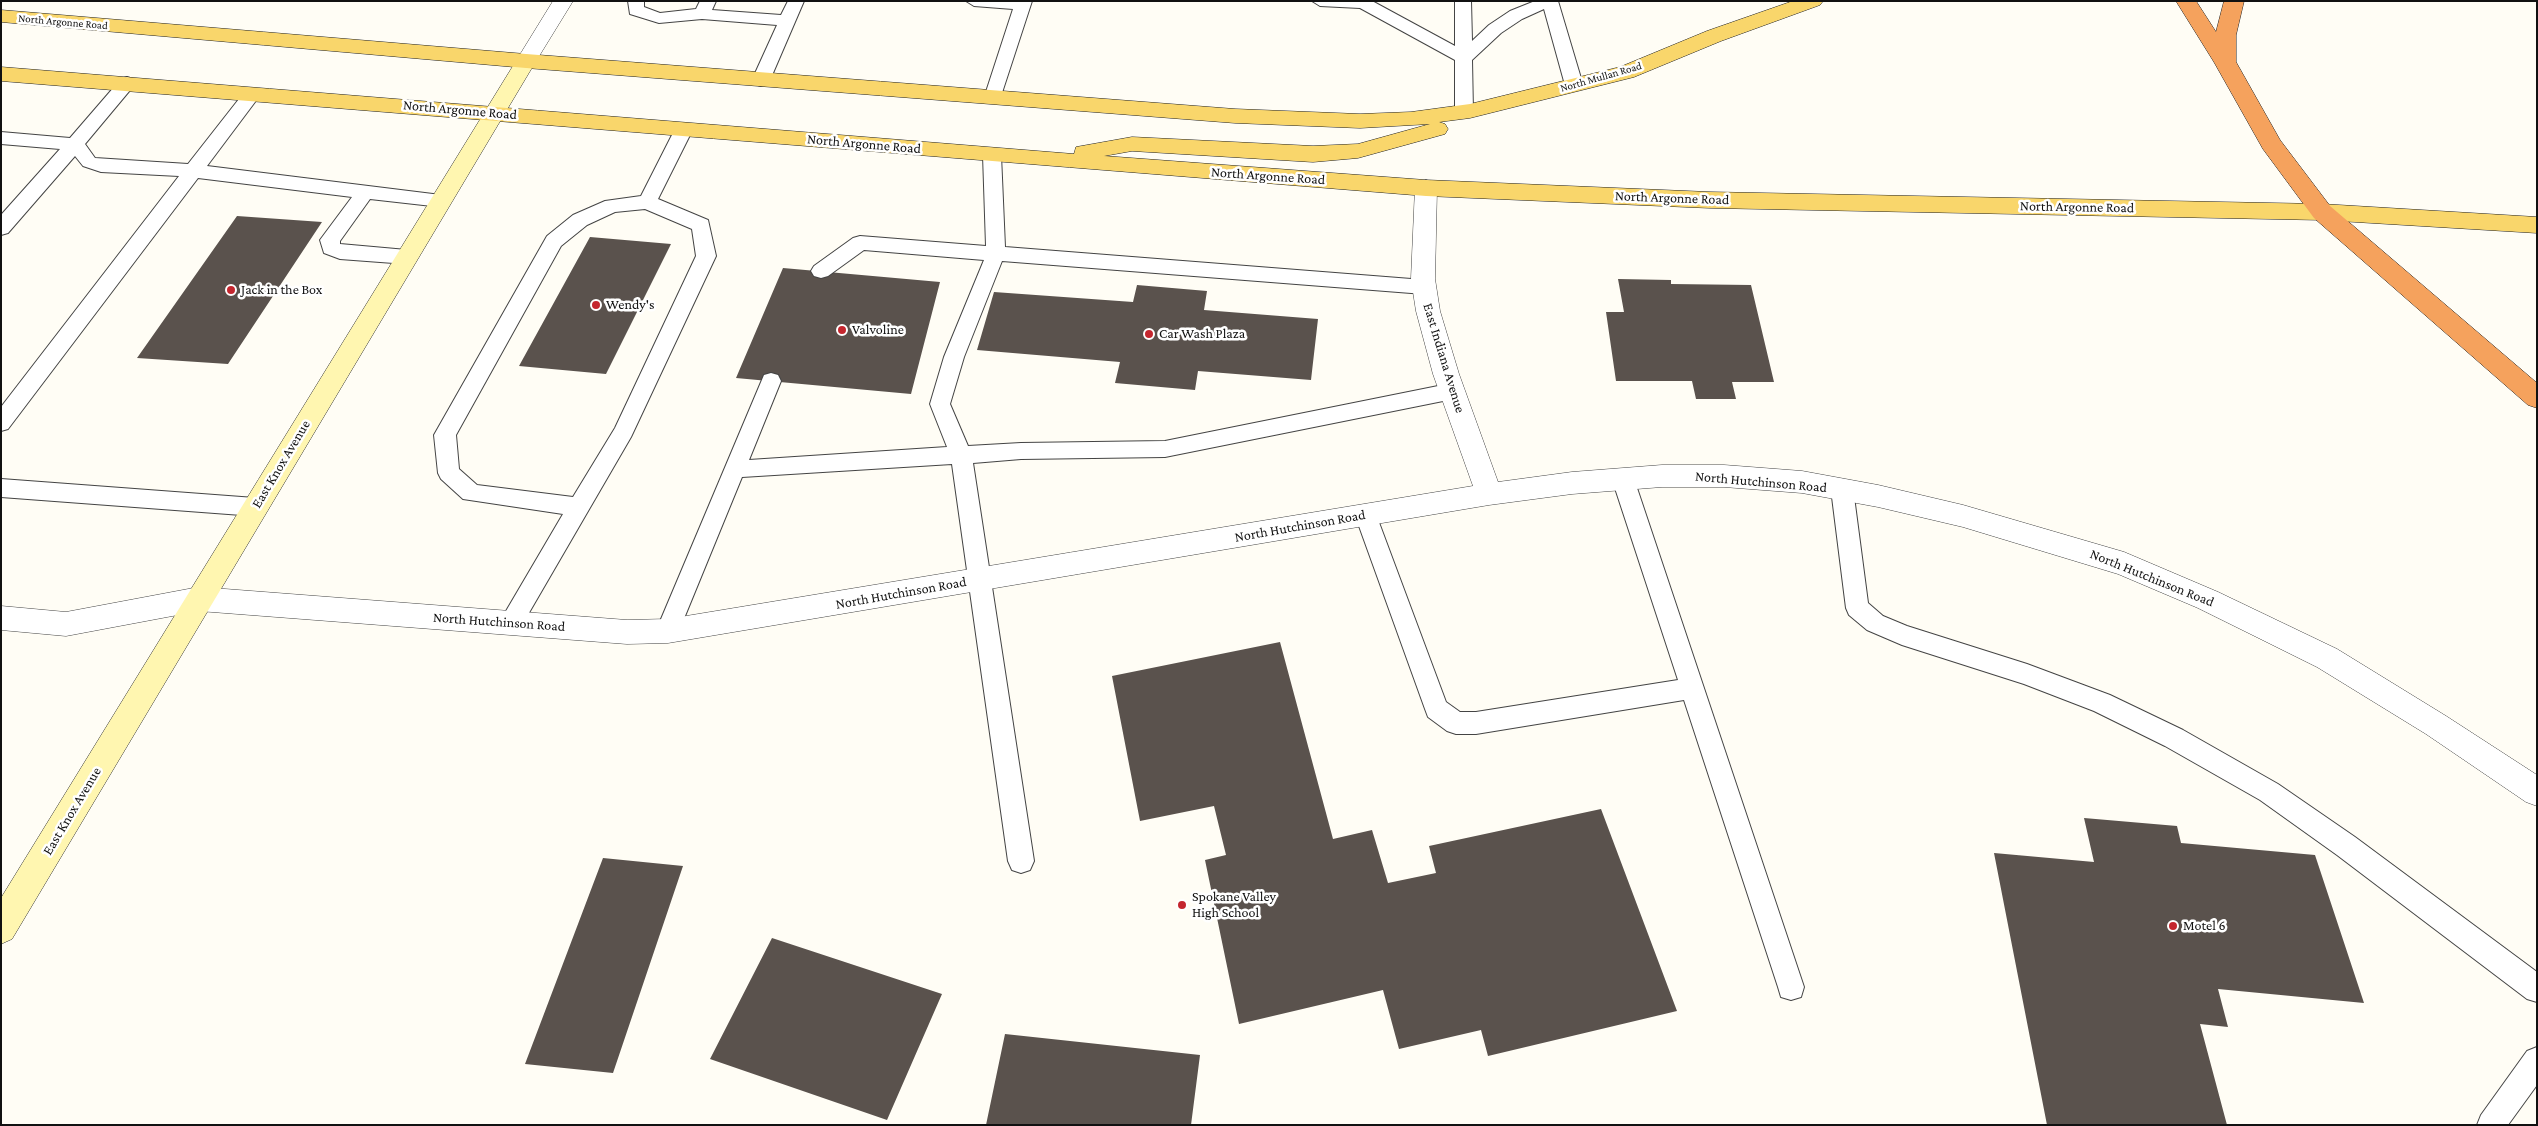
<!DOCTYPE html>
<html>
<head>
<meta charset="utf-8">
<style>
	body { margin:0 }
	#map { position:relative; width:2538px; height:1126px; overflow:hidden; background:#fffdf5; font-family:"Crimson Pro",serif }
	canvas { display:block }
	.frame { position:absolute; inset:0; border:2px solid #111; pointer-events:none }
</style>
</head>
<body>
<div id="map">
<canvas width="2538" height="1126"></canvas>
<div class="frame"></div>
</div>
<script>
const context = document.querySelector('canvas').getContext('2d');
context.lineJoin = 'round';
function fillPath(path, color) { context.fillStyle = color; context.fill(path, 'evenodd'); }
const toPath = rows => new Path2D(rows.map(r => 'M' + r).join(''));
function trace(path, color, width, dash) { context.strokeStyle = color; context.lineWidth = width; context.lineCap = dash ? 'butt' : 'round'; context.setLineDash(dash || []); context.stroke(path); }
function write(font, color, halo, rows, align = 'center') {
  context.font = font + ' "Crimson Pro",serif'; context.lineWidth = 5; context.setLineDash([]); context.textBaseline = 'middle'; context.strokeStyle = halo; context.fillStyle = color; for (const [text, x, y, turn = 0] of rows) {
    context.save(); context.translate(x, y); context.rotate((+turn || 0) * Math.PI / 180); context.textAlign = isNaN(turn) ? turn : align; if (halo) context.strokeText(text, 0, 0); context.fillText(text, 0, 0); context.restore();
  }
}
fillPath(toPath([
	[237,216,322,222,228,364,137,358],
	[590,237,671,244,606,374,519,366],
	[783,268,940,282,911,394,736,378],
	[1618,279,1671,280,1671,284,1751,285,1774,382,1732,382,1736,399,1696,399,1692,381,1616,381,1606,312,1624,312],
	[1137,285,1207,291,1204,310,1318,319,1311,380,1198,371,1195,390,1115,383,1120,362,977,350,994,292,1133,302],
	[1280,642,1333,839,1372,830,1388,883,1436,873,1429,846,1601,809,1677,1011,1488,1056,1481,1030,1399,1049,1383,990,1239,1024,1205,860,1226,855,1214,806,1140,821,1112,676],
	[2084,818,2177,826,2181,843,2315,855,2364,1003,2218,989,2228,1027,2200,1024,2227,1125,2047,1125,1994,853,2094,862],
	[603,858,683,866,613,1073,525,1064],
	[772,938,942,994,887,1120,710,1059],
	[1005,1034,1200,1055,1191,1125,986,1125]
]), '#5a524d');
const lane = toPath([
	[628,1,644,1,644,7,660,13,696,9,700,1,716,1,712,10,781,15,788,1,804,1,770,80,767,84,761,86,755,84,752,80,777,25,702,19,659,23,630,14,628,1],
	[966,1,1032,1,999,102,987,102,984,98,1013,9,974,6,966,1],
	[1312,1,1372,1,1455,46,1455,1,1471,1,1472,41,1489,25,1510,11,1535,1,1558,1,1583,85,1580,89,1574,91,1568,89,1565,85,1544,9,1522,19,1501,33,1472,60,1473,112,1470,116,1458,116,1455,112,1455,60,1360,8,1320,6,1312,1],
	[127,77,133,79,136,83,85,144,95,158,188,164,246,90,252,88,258,90,261,94,207,166,441,195,448,196,450,201,448,206,441,207,370,199,340,241,340,244,407,250,414,252,417,257,414,262,407,264,340,259,324,253,320,240,352,197,198,178,8,429,1,431,1,407,179,176,101,172,83,166,75,156,8,233,1,235,1,215,60,149,1,144,1,132,70,138,121,79,127,77],
	[684,123,690,125,693,129,658,199,708,220,716,256,631,437,519,630,511,633,503,630,499,623,563,514,463,499,441,479,438,473,434,435,547,236,573,215,605,201,641,196,675,129,678,125,684,123],
	[645,209,692,229,696,256,615,428,573,497,477,485,459,469,456,435,561,246,587,225,615,212,645,209],
	[992,149,998,151,1001,155,1005,247,1424,280,1431,282,1434,287,1431,292,1424,294,1002,261,964,357,950,404,968,446,1021,443,1165,441,1453,383,1460,385,1463,391,1460,397,1453,399,1165,457,1021,459,973,463,1034,861,1030,870,1021,873,1012,870,1008,861,952,464,742,477,676,638,668,641,660,638,656,631,764,375,771,373,778,375,781,381,749,460,947,447,930,404,944,357,984,260,864,250,828,276,821,278,814,276,811,271,814,266,853,238,860,236,986,246,983,155,986,151,992,149],
	[1623,470,1631,473,1634,479,1804,987,1801,997,1791,1000,1781,997,1778,987,1684,700,1476,734,1456,734,1447,731,1428,717,1425,709,1355,515,1358,509,1366,506,1374,509,1446,702,1460,712,1476,712,1678,680,1612,479,1615,473,1623,470],
	[1,479,255,498,263,501,266,507,263,513,255,516,1,497,1,479],
	[1842,480,1850,483,1853,489,1868,603,1883,616,1907,626,2027,664,2110,695,2183,730,2278,784,2355,837,2537,972,2537,1002,2527,999,2337,855,2260,800,2165,746,2094,711,2024,684,1902,645,1867,630,1849,615,1846,608,1831,489,1834,483,1842,480],
	[2537,1047,2537,1085,2508,1125,2477,1125,2481,1115,2527,1051,2537,1047]
]);
const street = toPath([
	[553,1,573,1,533,66,526,68,519,66,516,61,553,1],
	[1426,180,1434,182,1437,188,1435,279,1440,311,1459,374,1498,482,1572,472,1662,465,1724,465,1802,471,1878,485,1963,505,2124,552,2218,592,2337,649,2446,716,2537,775,2537,806,2526,802,2426,734,2317,667,2198,608,2118,574,1963,527,1878,507,1802,493,1724,487,1662,487,1572,494,1489,505,668,643,627,644,199,611,66,636,1,630,1,606,66,612,199,587,627,620,668,619,1473,486,1433,374,1416,311,1411,279,1415,188,1418,182,1426,180]
]);
const secondary = toPath([
	[526,54,533,56,536,61,12,939,1,944,1,898,516,61,519,56,526,54]
]);
const primary = toPath([
	[1793,1,1823,1,1820,5,1721,41,1634,77,1470,118,1439,122,1445,124,1448,129,1445,134,1358,158,1313,162,1132,151,1104,156,1426,180,1710,192,2322,204,2537,217,2537,233,2322,220,1710,208,1426,196,1,81,1,67,1074,154,1076,147,1132,137,1313,146,1358,144,1430,124,1360,128,1235,123,526,68,1,22,1,10,526,54,1235,109,1360,114,1411,112,1470,104,1620,67,1707,31,1793,1]
]);
const highway = toPath([
	[2176,1,2196,1,2216,32,2224,1,2244,1,2236,35,2236,62,2280,140,2330,206,2537,383,2537,408,2528,405,2314,218,2263,149,2214,62,2176,1]
]);
trace(lane, '#444', 2);
trace(street, '#444', 1);
trace(secondary, '#333', 1);
trace(primary, '#222', 1);
trace(highway, '#222', 1);
fillPath(lane, '#fff');
fillPath(street, '#fff');
fillPath(secondary, '#fff6b0');
fillPath(primary, '#f9d66b');
fillPath(highway, '#f5a25d');
for (const [x, y, r, color] of [
	[231,290,5,"#c4262e"],
	[596,305,5,"#c4262e"],
	[842,330,5,"#c4262e"],
	[1149,334,5,"#c4262e"],
	[1182,905,5,"#c4262e"],
	[2173,926,5,"#c4262e"]
]) { const dot = new Path2D(); dot.arc(x, y, r, 0, 2 * Math.PI); context.fillStyle = color; context.fill(dot); trace(dot, '#fff', 2); }
write('11px', '#111', '#fff', [
	["North Argonne Road",63,22,5],
	["North Mullan Road",1601,77,-16]
]);
write('14px', '#111', '#fff', [
	["North Argonne Road",460,110,5],
	["North Argonne Road",864,144,5],
	["North Argonne Road",1268,176,4],
	["North Argonne Road",1672,198,2],
	["North Argonne Road",2077,207,1],
	["East Indiana Avenue",1444,358,73],
	["East Knox Avenue",281,464,-59],
	["North Hutchinson Road",1761,482,5],
	["North Hutchinson Road",1300,526,-10],
	["North Hutchinson Road",2152,578,22],
	["North Hutchinson Road",901,593,-10],
	["North Hutchinson Road",499,622,4],
	["East Knox Avenue",72,811,-59]
]);
write('14px', '#111', '#fff', [
	["Jack in the Box",241,290],
	["Wendy's",606,305],
	["Valvoline",852,330],
	["Car Wash Plaza",1159,334],
	["Spokane Valley",1192,897],
	["High School",1192,913],
	["Motel 6",2183,926]
], 'left');
</script>
</body>
</html>
